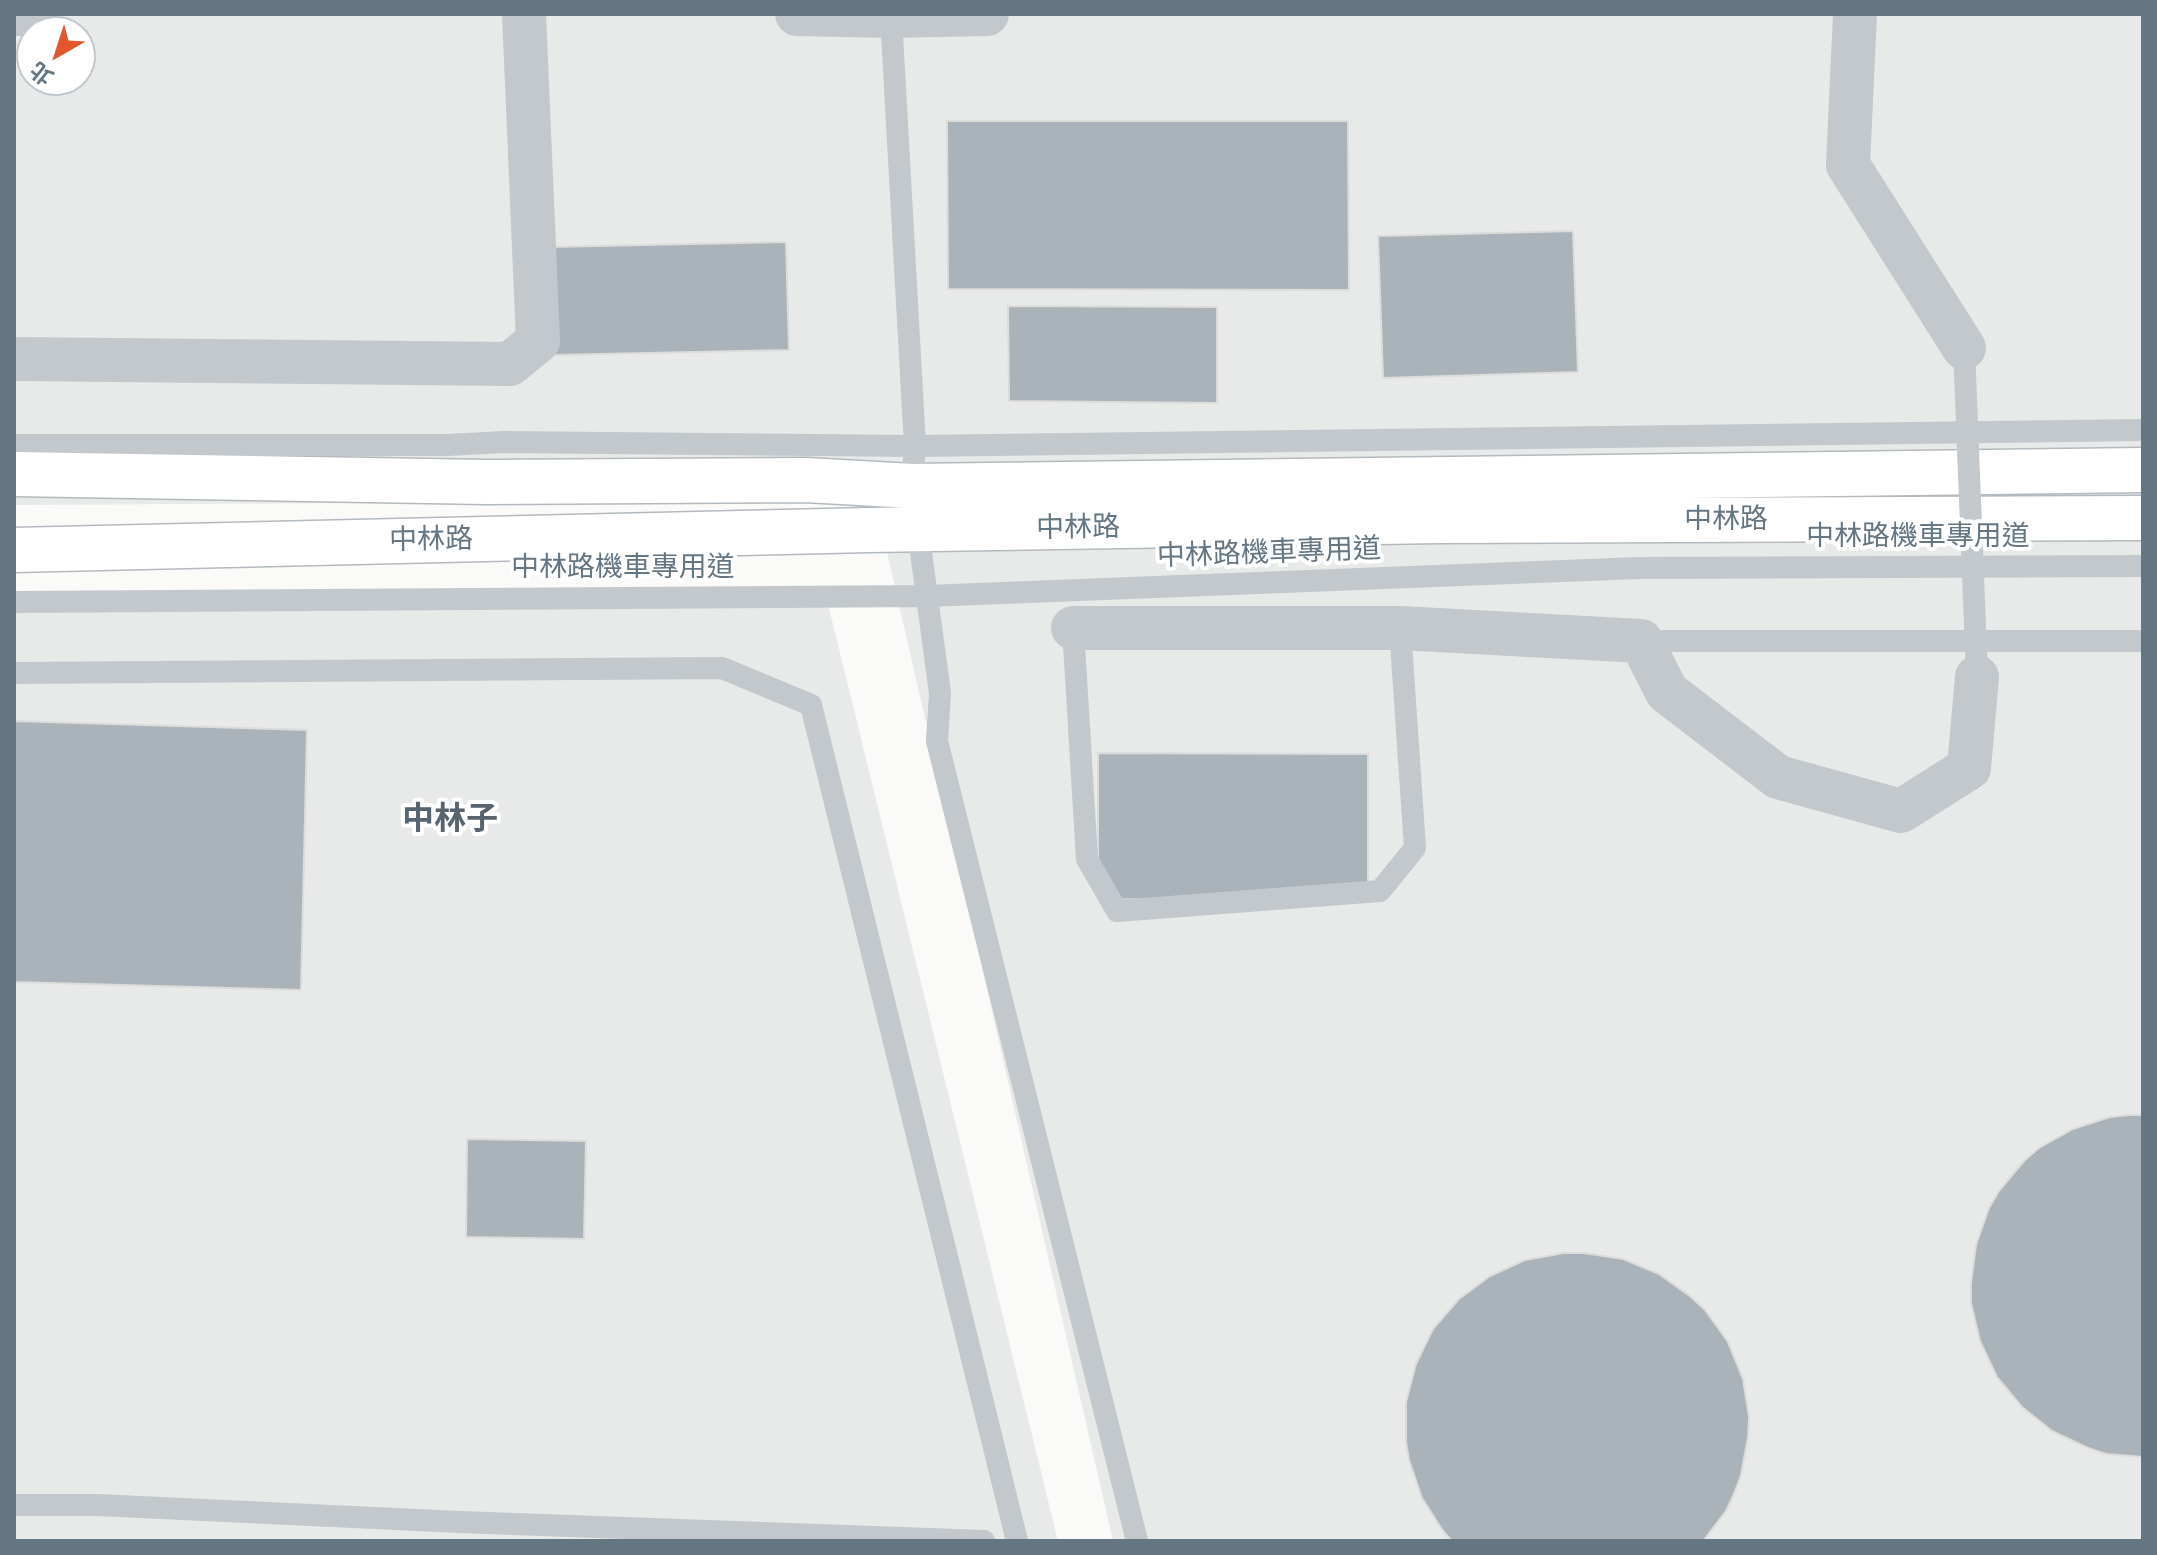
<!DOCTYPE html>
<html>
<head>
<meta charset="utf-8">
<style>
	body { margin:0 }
	#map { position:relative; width:2157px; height:1555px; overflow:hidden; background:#fafaf8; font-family:"Work Sans","Noto Sans TC",sans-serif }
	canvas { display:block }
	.frame { position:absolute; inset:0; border:16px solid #657683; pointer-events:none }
	.north { position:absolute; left:16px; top:16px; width:80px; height:80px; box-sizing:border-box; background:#fff; border:2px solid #c1c8cd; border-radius:50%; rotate:219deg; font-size:22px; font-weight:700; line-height:32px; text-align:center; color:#657683 }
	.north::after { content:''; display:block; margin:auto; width:28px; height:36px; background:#e4572e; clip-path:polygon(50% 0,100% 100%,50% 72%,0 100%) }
</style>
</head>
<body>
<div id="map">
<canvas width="2157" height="1555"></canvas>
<div class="frame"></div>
<div class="north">北</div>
</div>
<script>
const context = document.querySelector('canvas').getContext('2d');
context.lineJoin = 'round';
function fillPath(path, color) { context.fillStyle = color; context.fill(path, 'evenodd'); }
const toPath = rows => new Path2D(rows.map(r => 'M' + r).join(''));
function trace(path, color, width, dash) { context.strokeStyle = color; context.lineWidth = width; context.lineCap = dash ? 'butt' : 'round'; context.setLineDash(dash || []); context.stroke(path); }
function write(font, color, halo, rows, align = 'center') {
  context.font = font + ' "Work Sans","Noto Sans TC",sans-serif'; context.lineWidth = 8; context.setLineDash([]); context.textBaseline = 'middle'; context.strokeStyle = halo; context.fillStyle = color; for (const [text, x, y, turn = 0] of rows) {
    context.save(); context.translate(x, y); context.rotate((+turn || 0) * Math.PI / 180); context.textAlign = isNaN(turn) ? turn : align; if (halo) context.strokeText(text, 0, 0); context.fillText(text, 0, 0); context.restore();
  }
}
fillPath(toPath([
	[14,14,2143,14,2143,1541,1113,1541,875,500,14,505],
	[32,32,80,32,80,80,32,80],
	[14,603,828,604,1058,1541,14,1541]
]), '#e8e9e9');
const building = toPath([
	[947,121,1348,121,1349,290,948,289,947,121],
	[1573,231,1578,372,1383,378,1378,236,1573,231],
	[786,242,789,350,553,355,550,247,786,242],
	[1008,306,1217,307,1217,403,1009,401,1008,306],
	[14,721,307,730,301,990,14,982,14,721],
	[1098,753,1368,754,1368,902,1098,899,1098,753],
	[2129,1115,2143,1115,2143,1457,2106,1454,2088,1448,2052,1431,2022,1407,1997,1377,1980,1341,1971,1303,1971,1283,1976,1245,1989,1208,1999,1191,2024,1161,2039,1148,2073,1129,2110,1117,2129,1115],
	[467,1139,586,1141,584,1239,466,1237,467,1139],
	[1564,1253,1584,1253,1623,1259,1659,1274,1691,1297,1705,1310,1728,1342,1743,1379,1749,1417,1748,1437,1741,1475,1734,1494,1726,1511,1703,1541,1452,1541,1443,1531,1422,1498,1409,1460,1406,1442,1406,1402,1416,1364,1433,1329,1459,1299,1490,1276,1525,1260,1564,1253]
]);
fillPath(building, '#aab3b9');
trace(building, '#dcdcda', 2);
const secondary = toPath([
	[14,474,487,482,806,480,912,486,2143,470],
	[14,550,869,530,1440,521,2143,518]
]);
trace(secondary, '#b3babf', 47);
trace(toPath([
	[891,16,915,446,912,486,940,693,937,741,1137,1541],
	[14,445,448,445,504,442,915,446,2143,430],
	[14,602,927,596,1639,568,2143,566],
	[1073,628,1087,859,1117,911,1380,891,1415,848,1400,628],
	[1641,641,2143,641],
	[14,673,722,668,811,705,1017,1541],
	[14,1505,97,1505,460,1522,984,1541]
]), '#c3c8cc', 22);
trace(toPath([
	[14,14,32,14],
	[797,14,891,16,987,14],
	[1855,14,1848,165,1964,348],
	[14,359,510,364,538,341,524,14],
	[1073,628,1400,628,1641,641,1667,692,1778,777,1901,811,1969,768,1977,677]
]), '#c3c8cc', 44);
trace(secondary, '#fff', 44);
trace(toPath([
	[1964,348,1977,677]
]), '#c3c8cc', 22);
write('28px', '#657683', '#fff', [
	["中林路",1726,520],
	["中林路",1078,528,-1],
	["中林路機車專用道",1918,537],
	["中林路",431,540,-1],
	["中林路機車專用道",1269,553,-2],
	["中林路機車專用道",623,568]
]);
write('bold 32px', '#57646e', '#fff', [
	["中林子",450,820]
]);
</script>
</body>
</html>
